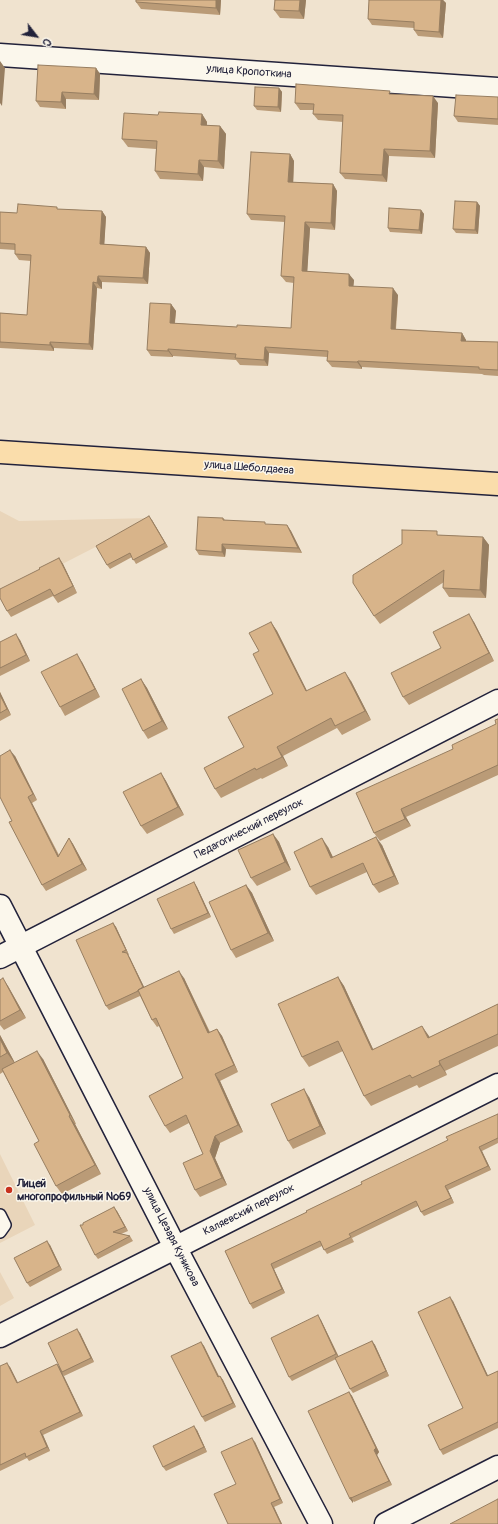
<!DOCTYPE html>
<html>
<head>
<meta charset="utf-8">
<style>
	body { margin:0 }
	#map { position:relative; width:498px; height:1524px; overflow:hidden; background:#f0e3cf; font-family:Pangolin,sans-serif }
	canvas { display:block }
	.north { position:absolute; left:16px; top:16px; width:40px; height:40px; -webkit-text-stroke:3px #fbf7ec; paint-order:stroke; rotate:121deg; font-size:11px; font-weight:700; line-height:16px; text-align:center; color:#22223b }
	.north::after { content:''; display:block; margin:auto; width:14px; height:18px; background:#22223b; clip-path:polygon(50% 0,100% 100%,50% 72%,0 100%) }
</style>
</head>
<body>
<div id="map">
<canvas width="498" height="1524"></canvas>
<div class="north">С</div>
</div>
<script>
const context = document.querySelector('canvas').getContext('2d');
context.lineJoin = 'round';
function fillPath(path, color) { context.fillStyle = color; context.fill(path, 'evenodd'); }
const toPath = rows => new Path2D(rows.map(r => 'M' + r).join(''));
function trace(path, color, width, dash) { context.strokeStyle = color; context.lineWidth = width; context.lineCap = dash ? 'butt' : 'round'; context.setLineDash(dash || []); context.stroke(path); }
function write(font, color, halo, rows, align = 'center') {
  context.font = font + ' Pangolin,sans-serif'; context.lineWidth = 3; context.setLineDash([]); context.textBaseline = 'middle'; context.strokeStyle = halo; context.fillStyle = color; for (const [text, x, y, turn = 0] of rows) {
    context.save(); context.translate(x, y); context.rotate((+turn || 0) * Math.PI / 180); context.textAlign = isNaN(turn) ? turn : align; if (halo) context.strokeText(text, 0, 0); context.fillText(text, 0, 0); context.restore();
  }
}
fillPath(toPath([
	[0,511,19,521,152,518,0,596],
	[0,1154,35,1225,0,1243],
	[0,1272,14,1298,0,1306]
]), '#e9d5ba');
const service = toPath([
	[0,1215,5,1225,0,1232]
]);
const minor = toPath([
	[0,55,498,89],
	[0,957,498,701],
	[0,1336,498,1085],
	[386,1524,498,1467]
]);
const tertiary = toPath([
	[0,906,175,1247,321,1524]
]);
const primary = toPath([
	[0,452,498,484]
]);
trace(service, '#22223b', 14);
trace(minor, '#22223b', 25);
trace(tertiary, '#22223b', 25);
trace(primary, '#22223b', 25);
trace(service, '#fbf7ec', 11);
trace(minor, '#fbf7ec', 22);
trace(tertiary, '#fbf7ec', 22);
trace(primary, '#faddab', 22);
fillPath(toPath([
	[221,0,220,15,141,9,136,2],
	[275,0,306,0,304,19,280,18,274,10],
	[369,0,443,0,446,3,443,38,418,36,414,30,414,28,372,25,368,19],
	[96,68,100,74,99,100,66,99,66,109,40,107,36,101],
	[279,88,282,92,281,112,257,110,254,106],
	[392,94,438,103,435,158,389,156,387,182,345,179,340,173,343,122,318,120,313,114,314,110,300,110,295,103],
	[498,97,498,125,458,122,454,116],
	[202,114,207,122,207,125,220,126,226,134,224,169,204,167,203,181,160,179,155,171,156,149,128,147,122,139,158,115],
	[290,154,294,161,293,182,333,184,337,191,335,230,310,228,307,271,354,280,353,286,398,295,396,329,462,333,466,340,466,341,498,342,498,376,484,375,482,374,362,367,362,369,332,367,327,361,327,357,269,353,268,366,240,365,236,360,173,356,173,357,151,356,147,350,171,304,176,311,175,323,237,327,291,328,294,283,286,282,281,276,285,222,251,220,247,214],
	[477,202,480,206,478,234,456,233,453,229],
	[59,209,102,211,106,217,104,244,146,247,150,253,148,284,102,282,102,289,97,288,93,350,54,348,54,351,0,348,0,313,27,315,31,261,19,260,15,254,15,250,0,249,0,212,17,213],
	[421,210,424,214,422,234,390,232,388,228],
	[223,518,225,520,266,525,287,525,291,531,302,553,226,549,225,557,199,555,196,550],
	[152,520,168,547,136,564,132,557,110,569,107,565],
	[440,535,483,537,489,545,486,598,449,597,443,588,444,582,380,624,374,616],
	[59,558,63,564,77,593,58,603,53,596,11,617,7,611,40,569],
	[271,622,277,631,307,691,351,681,371,720,342,735,337,728,283,756,288,766,262,779,261,778,221,798,215,789,244,747,273,694,259,651],
	[474,622,494,661,409,705,403,697],
	[20,640,30,661,0,676,0,642],
	[82,662,100,697,65,716,60,707],
	[141,679,147,688,168,729,148,739,143,731],
	[0,692,11,715,0,721],
	[498,719,498,775,406,817,411,826,380,841,374,833,453,749,496,724],
	[15,756,37,800,32,803,59,855,69,838,73,844,87,870,46,891,42,885,12,821],
	[161,773,166,781,184,815,147,834,141,826],
	[273,834,279,842,291,870,257,886,251,878],
	[382,845,399,884,379,893,373,885,367,872,316,895,310,887,328,847,333,857],
	[194,882,197,887,211,917,174,934,171,929],
	[246,885,252,893,274,941,236,958,231,950],
	[113,923,116,927,129,955,128,955,130,958,144,987,184,978,210,1032,217,1029,222,1036,238,1072,220,1081,243,1132,220,1143,215,1158,227,1185,200,1197,195,1190,203,1154,189,1123,170,1133,165,1126,183,1078,159,1026,157,1027,152,1020,140,996,109,1010,106,1006],
	[338,977,344,986,373,1049,430,1037,498,1004,498,1046,445,1071,447,1075,419,1088,417,1085,371,1106,364,1096,343,1051,309,1067,302,1057],
	[0,980,8,986,26,1018,4,1030,0,1025],
	[0,1035,15,1063,43,1059,76,1124,75,1124,101,1174,62,1194,56,1186,39,1141,3,1072,0,1074],
	[309,1097,326,1134,293,1149,288,1141],
	[498,1114,498,1143,482,1151,491,1170,448,1190,454,1203,424,1216,421,1212,418,1206,352,1238,354,1242,327,1254,322,1246,274,1269,285,1293,253,1309,250,1304,225,1251,307,1212,448,1140],
	[117,1211,128,1231,121,1234,130,1236,133,1241,98,1259,95,1255,83,1225],
	[50,1245,62,1270,30,1287,27,1283],
	[453,1301,488,1376,498,1371,498,1428,443,1455,440,1450,463,1408],
	[321,1320,339,1357,372,1341,375,1345,389,1376,353,1393,350,1389,336,1359,292,1381,289,1377],
	[80,1333,94,1362,64,1376,62,1373,83,1416,43,1435,50,1451,29,1461,27,1458,0,1471,0,1366,10,1367,18,1383,57,1364,59,1367],
	[201,1342,204,1346,219,1376,220,1376,223,1380,236,1407,205,1422,202,1417],
	[349,1392,352,1396,379,1452,377,1455,392,1485,354,1502,353,1501,353,1503,350,1499],
	[197,1430,207,1452,166,1471,163,1467],
	[255,1442,283,1503,274,1507,282,1524,228,1524,236,1484]
]), '#ba9b77');
fillPath(toPath([
	[216,0,221,0,220,15,216,8],
	[300,0,306,0,304,19,299,11],
	[441,0,443,0,446,3,443,38,439,32],
	[0,61,5,68,2,106,0,103],
	[96,68,100,74,99,100,94,94],
	[279,88,282,92,281,112,278,107],
	[62,92,66,99,66,109,61,102],
	[433,96,438,103,435,158,430,151],
	[202,114,207,122,206,133,201,125],
	[220,126,226,134,224,169,218,161],
	[384,149,389,156,387,182,382,175],
	[290,154,294,161,293,188,288,182],
	[199,160,204,167,203,181,198,174],
	[333,184,337,191,335,230,331,223],
	[477,202,480,206,478,234,475,230],
	[421,210,424,214,422,234,419,230],
	[102,211,106,217,104,250,100,244],
	[305,222,310,228,307,277,302,271],
	[146,247,150,253,148,284,143,278],
	[349,274,354,280,353,292,349,286],
	[98,276,102,282,102,289,97,283],
	[93,282,97,288,93,350,89,344],
	[393,288,398,295,395,335,391,329],
	[171,304,176,311,174,329,170,323],
	[462,333,466,340,466,347,461,341],
	[50,342,54,348,54,351,50,345],
	[265,347,269,353,268,366,264,360],
	[168,349,173,356,173,357,168,351],
	[358,361,362,367,362,369,357,362],
	[149,516,152,520,168,547,165,543],
	[287,525,291,531,302,553,298,548],
	[483,537,489,545,486,598,480,590],
	[222,544,226,549,225,557,222,552],
	[59,558,63,564,77,593,73,586],
	[469,614,474,622,494,661,489,653],
	[271,622,277,631,312,701,306,691],
	[16,634,20,640,30,661,26,655],
	[77,654,82,662,100,697,95,689],
	[345,672,351,681,371,720,365,711],
	[141,679,147,688,168,729,162,721],
	[0,692,11,715,7,709,0,695],
	[277,747,283,756,288,766,282,757],
	[10,750,15,756,37,800,33,794],
	[161,773,166,781,184,815,178,807],
	[28,797,32,803,62,863,58,857],
	[401,809,406,817,411,826,405,819],
	[273,834,279,842,291,870,285,862],
	[376,837,382,845,399,884,394,876],
	[69,838,73,844,87,870,82,864],
	[322,838,328,847,337,866,331,858],
	[194,882,197,887,211,917,208,913],
	[246,885,252,893,274,941,268,933],
	[113,923,116,927,129,955,126,950],
	[127,953,130,958,147,993,144,989],
	[179,971,184,978,213,1040,208,1033],
	[338,977,344,986,378,1060,372,1050],
	[3,978,8,986,26,1018,20,1010],
	[422,1026,429,1036,435,1047,428,1038],
	[217,1029,222,1036,238,1072,234,1065],
	[0,1035,16,1065,7,1053,0,1039],
	[37,1051,43,1059,76,1124,70,1115],
	[439,1061,445,1071,447,1075,440,1065],
	[215,1074,220,1081,243,1132,238,1125],
	[304,1089,309,1097,326,1134,320,1126],
	[69,1116,75,1124,101,1174,95,1165],
	[215,1136,220,1143,215,1158,227,1185,222,1178,210,1151],
	[479,1147,482,1151,491,1170,488,1166],
	[445,1186,448,1190,454,1203,451,1198],
	[114,1207,117,1211,128,1231,125,1227],
	[47,1241,50,1245,62,1270,59,1266],
	[271,1264,274,1269,285,1293,282,1289],
	[450,1297,453,1301,490,1380,487,1376],
	[318,1315,321,1320,339,1358,336,1354],
	[77,1329,80,1333,94,1362,91,1358],
	[372,1341,375,1345,389,1376,386,1371],
	[201,1342,204,1346,221,1381,218,1377],
	[7,1363,10,1367,20,1387,17,1383],
	[57,1364,60,1368,83,1416,80,1412],
	[220,1376,223,1380,236,1407,233,1403],
	[349,1392,352,1396,379,1452,377,1455,392,1485,389,1481,374,1450],
	[194,1426,197,1430,207,1452,204,1447],
	[40,1431,43,1435,50,1451,47,1447],
	[252,1438,255,1442,283,1503,280,1499],
	[351,1497,353,1501,353,1503,350,1499],
	[271,1503,274,1507,282,1524,281,1524]
]), '#977e61');
const building = toPath([
	[136,0,216,0,216,8,136,2,136,0],
	[275,0,300,0,299,11,274,10,275,0],
	[369,0,441,0,439,32,414,30,414,22,368,19,369,0],
	[38,65,96,68,94,94,62,92,61,102,36,101,38,65],
	[296,84,390,91,389,94,433,96,430,151,384,149,382,175,340,173,343,115,313,114,314,104,295,103,296,84],
	[255,87,279,88,278,107,254,106,255,87],
	[456,95,498,97,498,119,454,116,456,95],
	[159,112,202,114,201,125,220,126,218,161,199,160,198,174,155,171,157,141,122,139,124,113,158,115,159,112],
	[251,152,290,154,288,182,333,184,331,223,305,222,302,271,349,274,349,286,393,288,391,329,462,333,461,341,498,342,498,370,479,369,479,367,358,361,357,362,327,361,328,351,265,347,264,360,235,358,236,354,168,349,168,351,147,350,150,303,171,304,170,323,237,327,237,325,291,328,294,277,281,276,285,216,247,214,251,152],
	[455,201,477,202,475,230,453,229,455,201],
	[18,204,57,207,57,209,102,211,100,244,146,247,143,278,98,276,97,283,93,282,89,344,50,342,50,345,0,342,0,313,27,315,31,255,15,254,15,244,0,243,0,212,17,213,18,204],
	[389,208,421,210,419,230,388,228,389,208],
	[149,516,165,543,133,560,130,553,107,565,96,546,149,516],
	[198,517,223,518,223,520,265,522,265,524,287,525,298,548,222,544,222,552,196,550,198,517],
	[402,530,437,531,437,535,483,537,480,590,443,588,444,570,374,616,353,583,353,575,402,544,402,530],
	[59,558,73,586,54,596,50,589,7,611,0,598,0,589,40,569,39,568,59,558],
	[469,614,489,653,403,697,391,673,441,648,433,632,469,614],
	[271,622,306,691,345,672,365,711,335,726,331,718,277,747,282,757,256,770,255,768,215,789,204,768,244,747,228,717,273,694,253,654,259,651,249,633,271,622],
	[16,634,26,655,0,668,0,642,16,634],
	[77,654,95,689,60,707,41,672,77,654],
	[141,679,162,721,143,731,122,689,141,679],
	[0,695,7,709,0,713,0,695],
	[498,719,498,765,401,809,405,819,374,833,356,793,453,749,452,745,496,724,495,720,498,719],
	[10,750,33,794,28,797,58,857,69,838,82,864,42,885,9,822,12,821,0,797,0,756,10,750],
	[161,773,178,807,141,826,123,792,161,773],
	[273,834,285,862,251,878,238,850,273,834],
	[376,837,394,876,373,885,363,863,310,887,294,852,322,838,331,858,376,837],
	[194,882,208,913,171,929,157,899,194,882],
	[246,885,268,933,231,950,209,902,246,885],
	[113,923,126,950,122,952,127,953,143,987,138,990,138,991,106,1006,76,940,113,923],
	[179,971,208,1033,217,1029,234,1065,215,1074,238,1125,215,1136,210,1151,222,1178,195,1190,183,1163,203,1154,186,1115,165,1126,149,1096,183,1078,156,1018,152,1020,138,990,179,971],
	[338,977,372,1050,422,1026,428,1038,498,1004,498,1034,439,1061,440,1065,412,1078,410,1075,364,1096,338,1041,302,1057,278,1004,338,977],
	[3,978,20,1010,0,1021,0,980,3,978],
	[0,1039,7,1053,0,1057,0,1039],
	[37,1051,70,1115,69,1116,95,1165,56,1186,34,1144,39,1141,2,1069,37,1051],
	[304,1089,320,1126,288,1141,271,1104,304,1089],
	[498,1114,498,1138,479,1147,488,1166,445,1186,451,1198,421,1212,416,1201,349,1234,351,1237,324,1250,320,1241,271,1264,282,1289,250,1304,225,1251,307,1212,306,1211,362,1184,361,1182,448,1140,446,1137,498,1114],
	[114,1207,125,1227,113,1232,130,1236,95,1255,80,1225,83,1225,83,1223,114,1207],
	[47,1241,59,1266,27,1283,14,1258,47,1241],
	[450,1297,487,1376,498,1371,498,1422,440,1450,428,1425,463,1408,418,1312,450,1297],
	[318,1315,336,1354,289,1377,271,1338,318,1315],
	[77,1329,91,1358,62,1372,48,1343,77,1329],
	[372,1341,386,1371,350,1389,335,1358,372,1341],
	[201,1342,218,1377,220,1376,233,1403,202,1417,171,1356,201,1342],
	[7,1363,17,1383,57,1364,80,1412,40,1431,47,1447,26,1457,25,1453,0,1465,0,1366,7,1363],
	[349,1392,376,1448,374,1450,389,1481,351,1498,351,1497,350,1499,308,1411,349,1392],
	[194,1426,204,1447,163,1467,153,1446,194,1426],
	[252,1438,280,1499,271,1503,281,1524,228,1524,214,1494,236,1484,221,1452,252,1438],
	[498,1499,498,1524,450,1524,498,1499]
]);
fillPath(building, '#d8b48a');
trace(building, '#977e61', 1);
for (const [x, y, r, color] of [
	[9,1190,4,"#c8321e"]
]) { const dot = new Path2D(); dot.arc(x, y, r, 0, 2 * Math.PI); context.fillStyle = color; context.fill(dot); trace(dot, '#fbf7ec', 1.5); }
write('11px', '#22223b', '#fbf7ec', [
	["улица Кропоткина",249,72,4],
	["улица Шеболдаева",249,468,4],
	["Педагогический переулок",249,829,-27],
	["Каляевский переулок",249,1210,-27],
	["улица Цезаря Куникова",171,1237,63]
]);
write('bold 11px', '#22223b', '#fbf7ec', [
	["Лицей",17,1184],
	["многопрофильный №69",17,1197]
], 'left');
</script>
</body>
</html>
